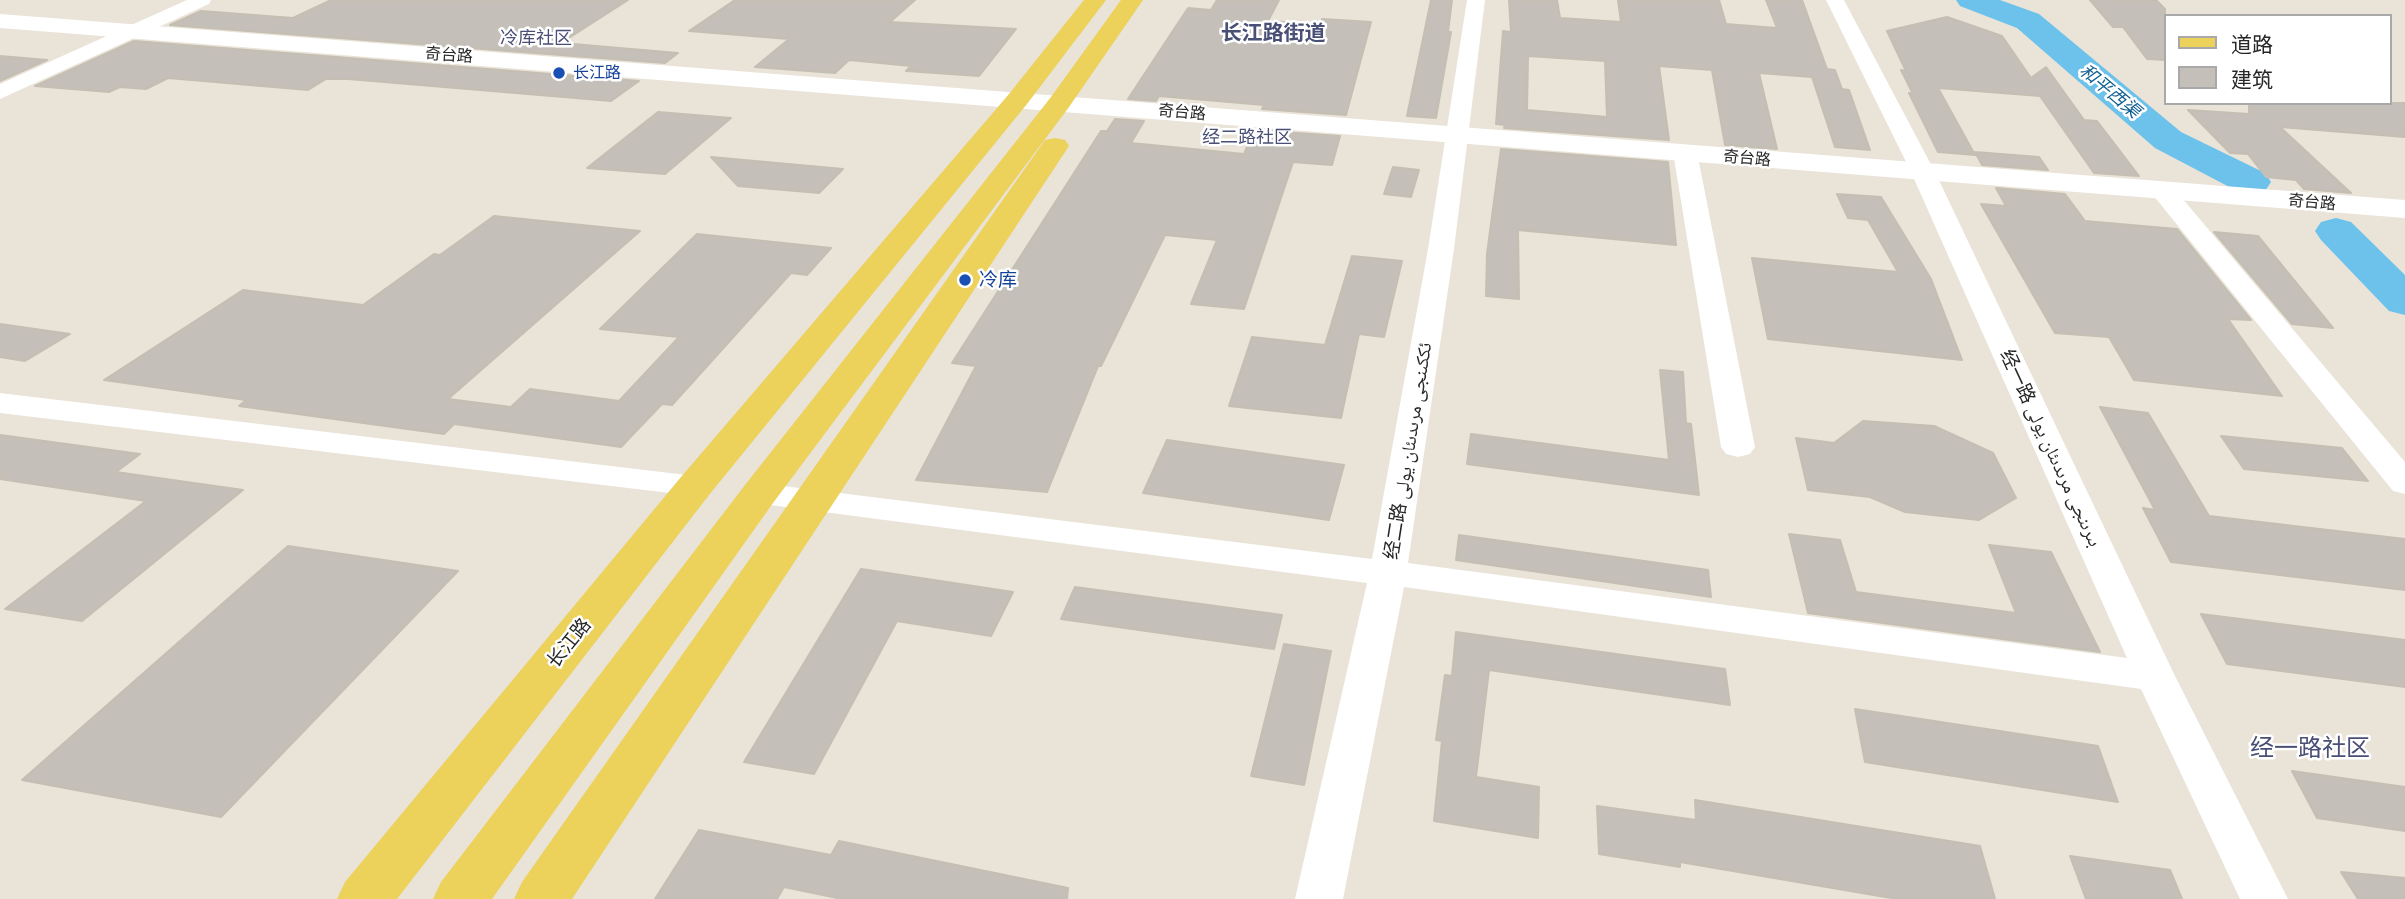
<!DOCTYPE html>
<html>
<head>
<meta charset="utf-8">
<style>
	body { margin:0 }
	#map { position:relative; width:2405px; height:899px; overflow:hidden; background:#e9e3d8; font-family:Ubuntu,"Noto Sans SC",sans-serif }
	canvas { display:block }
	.legend { position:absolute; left:2164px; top:14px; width:228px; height:91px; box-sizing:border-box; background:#fff; border:2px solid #a9a9a9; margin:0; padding:9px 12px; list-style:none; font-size:21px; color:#272727 }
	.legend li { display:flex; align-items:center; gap:14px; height:35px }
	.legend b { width:35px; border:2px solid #a9a9a9 }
</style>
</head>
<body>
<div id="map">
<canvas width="2405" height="899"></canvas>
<ul class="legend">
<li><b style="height:9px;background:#ecd15b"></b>道路</li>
<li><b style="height:19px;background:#c4bfb8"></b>建筑</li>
</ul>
</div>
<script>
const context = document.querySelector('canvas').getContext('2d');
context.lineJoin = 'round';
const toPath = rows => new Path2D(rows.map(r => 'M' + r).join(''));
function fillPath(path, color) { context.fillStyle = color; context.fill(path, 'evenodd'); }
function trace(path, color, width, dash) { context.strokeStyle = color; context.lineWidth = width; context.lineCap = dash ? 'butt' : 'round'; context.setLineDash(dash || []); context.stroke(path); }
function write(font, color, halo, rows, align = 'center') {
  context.font = font + ' Ubuntu,"Noto Naskh Arabic","Noto Sans SC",sans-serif'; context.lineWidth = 5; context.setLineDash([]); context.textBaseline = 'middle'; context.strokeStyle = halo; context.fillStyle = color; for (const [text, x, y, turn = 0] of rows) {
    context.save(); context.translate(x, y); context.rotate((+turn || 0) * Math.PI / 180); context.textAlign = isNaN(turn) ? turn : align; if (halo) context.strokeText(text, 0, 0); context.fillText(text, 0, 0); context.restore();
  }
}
fillPath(toPath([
	[1956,0,2000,0,2039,14,2181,132,2265,173,2271,182,2265,191,2251,194,2237,191,2155,148,2017,28,1960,6,1956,0],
	[2336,218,2351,222,2405,275,2405,315,2389,311,2321,240,2315,231,2321,222,2336,218]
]), '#6cc2ea');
const building = toPath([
	[331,0,628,0,561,43,678,53,665,63,170,25,201,11,293,18,331,0],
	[735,0,915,0,890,22,1016,29,979,76,906,71,911,66,849,60,835,73,755,67,789,39,689,31,735,0],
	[1217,0,1279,0,1268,21,1320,24,1322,19,1371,22,1346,115,1262,109,1264,105,1159,96,1156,101,1128,99,1188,8,1211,10,1217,0],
	[1431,0,1452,0,1448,32,1451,32,1436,118,1407,116,1431,0],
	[1509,0,1557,0,1560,18,1621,22,1618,0,1719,0,1726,24,1777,28,1766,0,1802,0,1827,69,1835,70,1842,89,1849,90,1870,150,1835,147,1812,77,1759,73,1777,149,1725,145,1712,70,1659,66,1669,140,1504,128,1505,125,1496,124,1503,31,1511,32,1509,0],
	[1528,56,1605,61,1607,117,1527,110,1528,56],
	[2090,0,2156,0,2165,9,2165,60,2147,59,2123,27,2113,27,2090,0],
	[1947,17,2002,36,2031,78,2046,67,2084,120,2097,121,2139,176,2094,173,2040,96,1938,88,1975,155,1938,152,1909,93,1913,94,1901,70,1906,71,1887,31,1947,17],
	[134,41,639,81,611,101,348,79,326,79,308,90,168,78,146,89,120,87,109,92,35,86,134,41],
	[0,56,47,60,0,81,0,56],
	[2249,103,2405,103,2405,137,2280,127,2351,193,2304,189,2296,180,2266,177,2248,154,2230,153,2188,110,2249,114,2249,103],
	[658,112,731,118,665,174,587,168,658,112],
	[1115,119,1144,121,1131,143,1244,154,1254,130,1340,136,1332,165,1293,162,1244,309,1191,304,1217,240,1165,235,1101,366,1098,366,1047,492,916,480,976,366,952,363,1101,131,1107,131,1115,119],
	[1501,149,1668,162,1676,245,1518,230,1519,299,1486,296,1487,254,1501,149],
	[1975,152,2039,157,2048,170,1982,165,1975,152],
	[711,157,843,169,819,193,738,186,711,157],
	[1393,167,1419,170,1411,197,1384,194,1393,167],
	[1996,188,2065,194,2085,221,2177,229,2251,320,2228,319,2282,396,2134,380,2109,337,2055,333,1981,204,2006,206,1996,188],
	[1837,194,1881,197,1931,279,1962,360,1768,339,1752,258,1898,272,1868,220,1848,218,1837,194],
	[494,216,640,231,448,399,511,407,530,389,619,401,679,337,600,329,697,234,831,248,807,275,791,273,672,405,662,404,621,447,454,424,444,434,239,406,246,400,104,380,243,290,363,305,434,254,440,255,494,216],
	[2214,232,2258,236,2333,328,2292,324,2214,232],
	[1352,256,1402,261,1384,337,1359,334,1341,418,1229,406,1252,337,1325,345,1352,256],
	[0,324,70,334,25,361,0,357,0,324],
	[1660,370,1683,372,1686,423,1691,424,1699,495,1467,464,1471,434,1669,460,1660,370],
	[2100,407,2148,413,2209,516,2405,539,2405,590,2171,562,2143,508,2155,510,2100,407],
	[1863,421,1934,426,1993,453,2016,498,1979,520,1905,512,1870,497,1808,490,1796,438,1834,443,1863,421],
	[0,435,140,454,116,472,243,490,82,621,5,609,146,501,0,479,0,435],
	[2221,436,2342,448,2368,481,2244,469,2221,436],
	[1167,440,1344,465,1329,520,1143,493,1167,440],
	[1789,534,1840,540,1856,592,2016,613,1989,545,2051,552,2100,652,1808,613,1789,534],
	[1459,535,1708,570,1711,597,1456,560,1459,535],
	[288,546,458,571,221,817,22,780,288,546],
	[861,569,1013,592,991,636,897,621,814,774,744,762,861,569],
	[1075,587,1282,615,1274,649,1061,619,1075,587],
	[2201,614,2405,640,2405,687,2227,664,2201,614],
	[1456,632,1725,669,1730,705,1489,670,1476,777,1539,787,1538,838,1434,821,1442,741,1436,740,1445,675,1452,676,1456,632],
	[1284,644,1331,651,1304,785,1251,776,1284,644],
	[1855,709,2098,746,2118,802,1865,762,1855,709],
	[2292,771,2405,787,2405,831,2317,818,2292,771],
	[1695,800,1980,846,1995,899,1897,899,1680,862,1680,867,1599,854,1597,806,1696,820,1695,800],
	[699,830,831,855,839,841,1068,888,1067,899,842,899,784,887,777,899,655,899,699,830],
	[2070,856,2170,870,2182,899,2086,899,2070,856],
	[2341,872,2405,878,2405,899,2358,899,2341,872]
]);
fillPath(building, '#c4bfb8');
trace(building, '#c4bfb2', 2);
fillPath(toPath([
	[187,0,211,0,209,4,0,99,0,84,187,0],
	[1467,0,1485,0,1454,249,1408,563,2127,658,1911,172,1826,0,1844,0,1935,172,2175,676,2288,899,2240,899,2141,689,1404,587,1343,899,1295,899,1367,583,747,502,742,494,747,486,759,483,1372,559,1428,249,1467,0],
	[1685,145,1693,147,1697,152,1755,447,1750,454,1738,457,1726,454,1721,447,1673,152,1677,147,1685,145],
	[2162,183,2171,185,2405,462,2405,494,2393,491,2153,195,2150,190,2153,185,2162,183],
	[0,393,695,476,707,479,712,486,707,493,695,496,0,413,0,393]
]), '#fff');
fillPath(toPath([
	[0,14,2405,200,2405,218,0,28,0,14]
]), '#fff');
fillPath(toPath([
	[1084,0,1106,0,1027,104,709,495,397,899,337,899,345,882,681,477,1009,94,1084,0],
	[1121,0,1143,0,1069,107,773,503,492,899,433,899,441,882,745,485,1051,97,1121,0],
	[1055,138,1065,140,1069,146,572,899,514,899,522,882,1045,140,1055,138]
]), '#ecd15b');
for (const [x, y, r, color] of [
	[559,73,7,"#1a4fb4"],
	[965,280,7,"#1a4fb4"]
]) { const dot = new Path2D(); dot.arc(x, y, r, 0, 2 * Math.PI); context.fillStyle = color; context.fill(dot); trace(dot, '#fff', 2.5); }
write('16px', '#272727', '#fff', [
	["奇台路",449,55,4],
	["奇台路",1182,112,5],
	["奇台路",1747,158,5],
	["奇台路",2312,202,5]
]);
write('16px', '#164399', '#fff', [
	["长江路",573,73]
], 'left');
write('18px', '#494f75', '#fff', [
	["冷库社区",536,38],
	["经二路社区",1247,137]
]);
write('italic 18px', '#115e91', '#fff', [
	["和平西渠",2110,91,40]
]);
write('19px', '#164399', '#fff', [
	["冷库",979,280]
], 'left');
write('19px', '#272727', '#fff', [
	["经一路 بىرىنجى مرىدىئان يولى",2051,448,65],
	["经二路 ئككىنجى مرىدىئان يولى",1408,451,-81],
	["长江路",569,643,-51]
]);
write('bold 21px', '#494f75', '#fff', [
	["长江路街道",1273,33]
]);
write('24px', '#494f75', '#fff', [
	["经一路社区",2310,748]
]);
</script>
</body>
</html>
